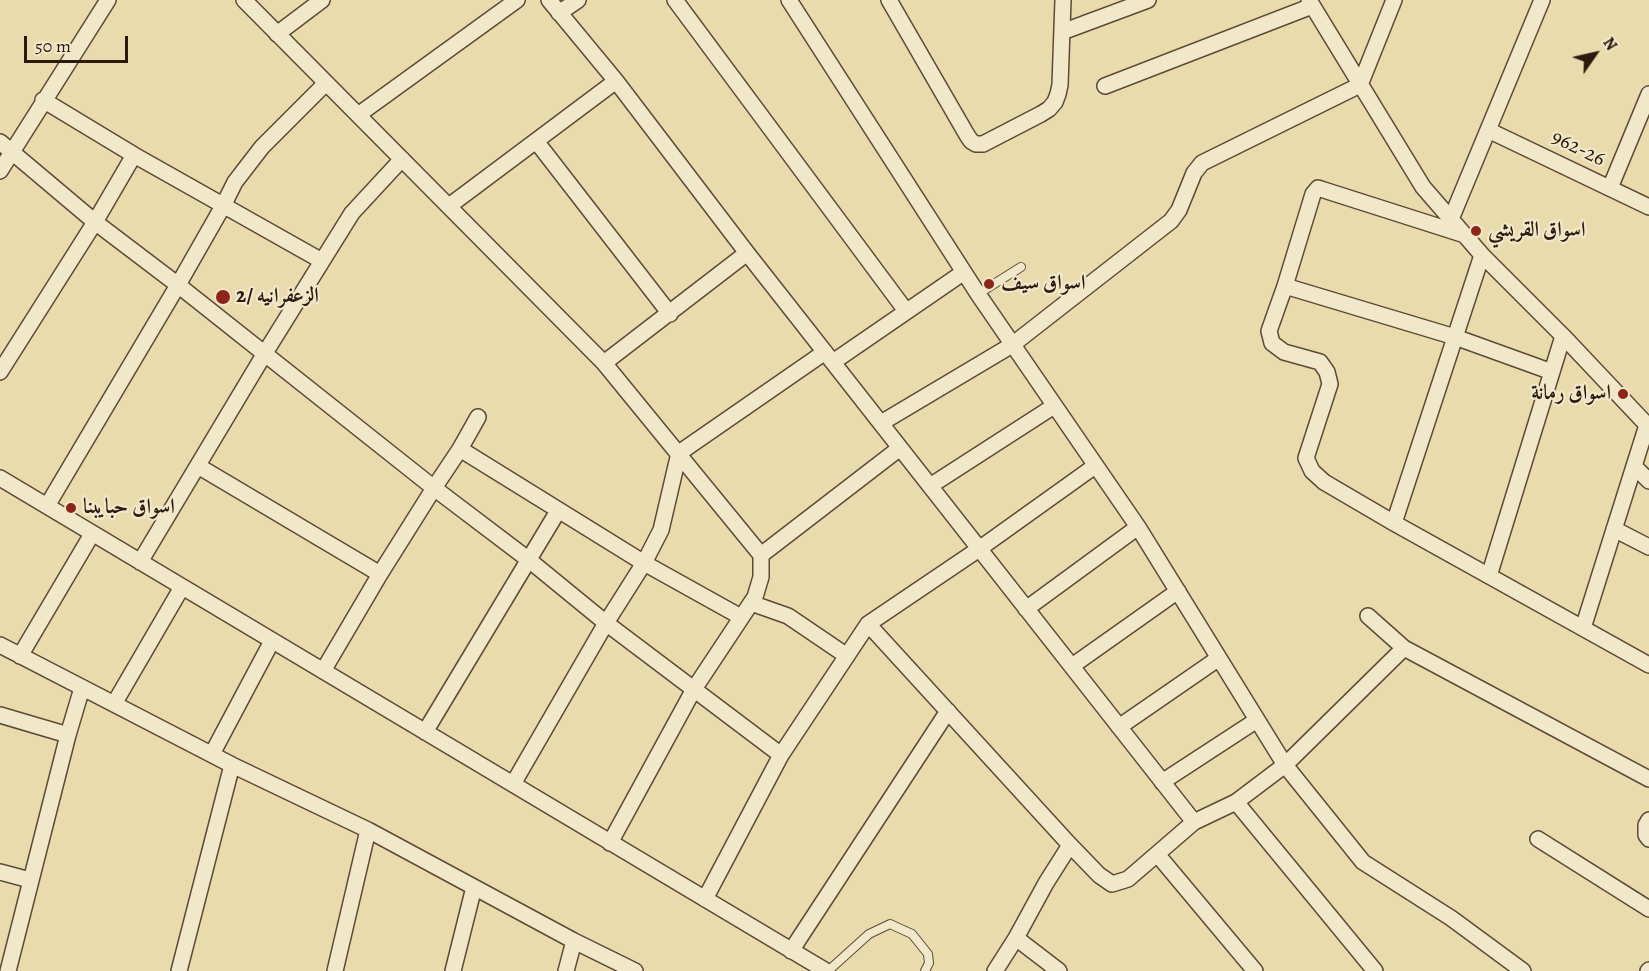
<!DOCTYPE html>
<html>
<head>
<meta charset="utf-8">
<style>
	body { margin:0 }
	#map { position:relative; width:1649px; height:971px; overflow:hidden; background:#eadbac; font-family:Alegreya,serif }
	canvas { display:block }
	.north { position:absolute; left:1565px; top:24px; width:60px; height:60px; -webkit-text-stroke:4px #f1e8c9; paint-order:stroke; rotate:56deg; font-size:16px; font-weight:700; line-height:24px; text-align:center; color:#2d1a0f }
	.north::after { content:''; display:block; margin:auto; width:21px; height:27px; background:#2d1a0f; clip-path:polygon(50% 0,100% 100%,50% 72%,0 100%) }
	.scale { position:absolute; left:24px; top:36px; width:104px; height:27px; box-sizing:border-box; border:3px solid #2d1a0f; border-top:0; padding-left:8px; font-size:18px; line-height:21px; white-space:nowrap; color:#2d1a0f; -webkit-text-stroke:4px #f1e8c9; paint-order:stroke }
</style>
</head>
<body>
<div id="map">
<canvas width="1649" height="971"></canvas>
<div class="north">N</div>
<div class="scale">50 m</div>
</div>
<script>
const context = document.querySelector('canvas').getContext('2d');
context.lineJoin = 'round';
const toPath = rows => new Path2D(rows.map(r => 'M' + r).join(''));
function trace(path, color, width, dash) { context.strokeStyle = color; context.lineWidth = width; context.lineCap = dash ? 'butt' : 'round'; context.setLineDash(dash || []); context.stroke(path); }
function write(font, color, halo, rows, align = 'center') {
  context.font = font + ' Alegreya,Amiri,serif'; context.lineWidth = 4.5; context.setLineDash([]); context.textBaseline = 'middle'; context.strokeStyle = halo; context.fillStyle = color; for (const [text, x, y, turn = 0] of rows) {
    context.save(); context.translate(x, y); context.rotate((+turn || 0) * Math.PI / 180); context.textAlign = isNaN(turn) ? turn : align; if (halo) context.strokeText(text, 0, 0); context.fillText(text, 0, 0); context.restore();
  }
}
const service = toPath([
	[978,294,1021,267],
	[828,971,869,934,890,924,912,934,928,954,929,963,925,971]
]);
const minor = toPath([
	[244,0,604,363,761,555,761,577,755,597,694,689,610,843],
	[549,0,616,81,747,253,1194,822],
	[675,0,906,311],
	[789,0,978,294,1138,527,1285,765,1363,862,1451,918,1523,971],
	[889,0,967,135,971,141,976,144,983,144,1041,114,1049,109,1055,102,1058,94,1060,85,1063,0],
	[1309,0,1423,187,1482,255,1563,336,1649,427],
	[559,13,578,0],
	[1062,32,1148,0],
	[277,34,322,0],
	[1105,86,1312,6],
	[43,100,134,155,322,261],
	[358,115,517,0],
	[1488,130,1649,207],
	[536,141,670,314],
	[0,142,95,222,178,285,434,488,529,560,606,623,781,755],
	[0,171,108,0],
	[1610,188,1649,94],
	[449,206,616,81],
	[1451,219,1542,0],
	[1465,235,1327,191,1318,188,1313,194,1285,286,1269,331,1272,343,1284,352,1320,362,1327,372,1330,384,1306,458,1312,471,1324,482,1394,523,1649,665],
	[1285,286,1455,337,1552,372],
	[833,362,964,272],
	[604,363,747,253],
	[0,372,95,222,134,155],
	[881,423,1012,345,1171,221,1179,210,1194,173,1202,163,1360,85,1394,0],
	[460,449,644,563,741,617],
	[198,466,380,574],
	[1634,466,1649,481],
	[0,478,826,971],
	[930,486,1054,406],
	[47,506,178,285,223,206,235,182,262,147,326,83],
	[1394,523,1482,255],
	[1614,529,1649,547],
	[761,555,900,448],
	[140,562,265,353,352,213,402,159],
	[1489,576,1563,336],
	[751,603,788,616,847,656],
	[1026,609,1138,527],
	[1368,616,1404,648,1649,779],
	[868,624,1070,845,1099,875,1112,884,1128,879,1194,822,1236,802,1285,765,1404,648],
	[1583,628,1647,425],
	[0,645,232,765,368,830,574,941,635,971],
	[20,656,92,534],
	[1072,666,1178,591],
	[323,671,380,574,434,488,460,449,478,417],
	[114,704,182,587],
	[0,715,68,735],
	[1119,727,1219,658],
	[425,732,558,511],
	[212,754,272,641],
	[1162,782,1257,720],
	[513,784,606,623,644,563,661,530,679,453,825,352],
	[1236,802,1375,971],
	[1649,820,1646,825,1646,835,1649,839],
	[1538,839,1649,909],
	[1157,854,1255,971],
	[0,872,30,880],
	[705,899,781,755,868,624,979,549,1095,466],
	[1016,938,1059,971],
	[791,951,948,711],
	[8,971,68,735,82,688],
	[179,971,232,765],
	[335,971,368,830],
	[453,971,474,887],
	[566,971,574,941],
	[995,971,1016,938,1046,883,1070,845],
	[1648,971,1649,970]
]);
trace(service, '#5c4a36', 10);
trace(minor, '#5c4a36', 18);
trace(service, '#f1e8c9', 8);
trace(minor, '#f1e8c9', 15);
for (const [x, y, r, color] of [
	[1476,231,6,"#8f2418"],
	[989,284,6,"#8f2418"],
	[223,297,8,"#8f2418"],
	[1623,394,6,"#8f2418"],
	[71,508,6,"#8f2418"]
]) { const dot = new Path2D(); dot.arc(x, y, r, 0, 2 * Math.PI); context.fillStyle = color; context.fill(dot); trace(dot, '#f1e8c9', 2); }
write('21px', '#2d1a0f', '#f1e8c9', [
	["962-26",1578,149,26]
]);
write('bold 21px', '#2d1a0f', '#f1e8c9', [
	["اسواق القريشي",1488,231],
	["اسواق سيف",1001,284],
	["الزعفرانيه /2",236,297],
	["اسواق رمانة",1611,394,"right"],
	["اسواق حبايبنا",83,508]
], 'left');
</script>
</body>
</html>
